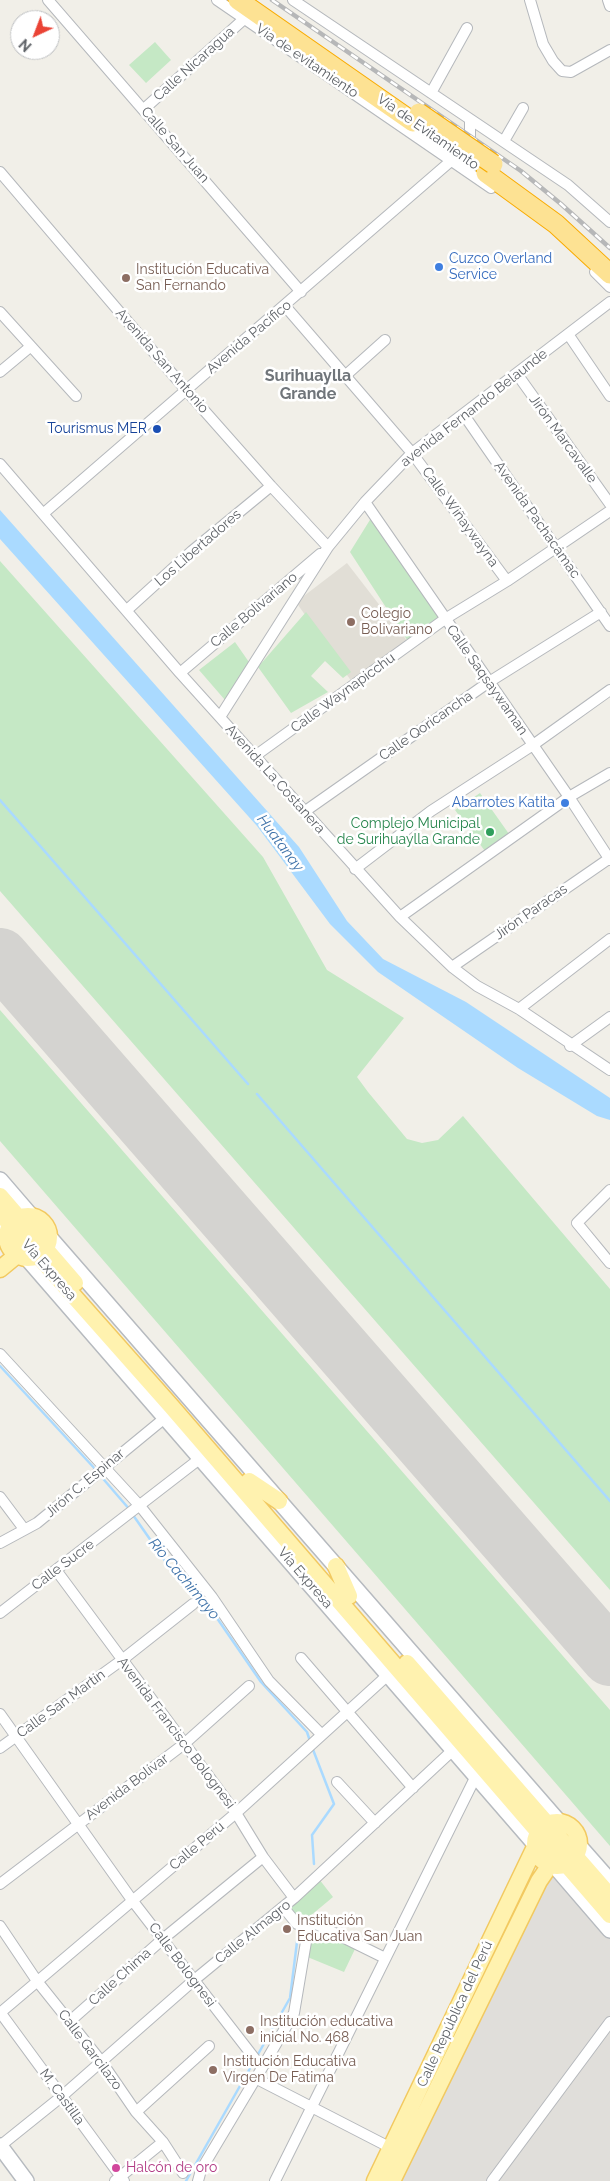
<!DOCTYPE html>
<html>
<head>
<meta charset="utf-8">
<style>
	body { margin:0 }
	#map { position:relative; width:610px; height:2181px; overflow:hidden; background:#f1efe8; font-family:Raleway,sans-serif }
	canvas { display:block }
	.north { position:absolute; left:10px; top:10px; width:50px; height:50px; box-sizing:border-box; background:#fff; border:1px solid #bfc1c3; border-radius:50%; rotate:223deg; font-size:14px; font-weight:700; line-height:20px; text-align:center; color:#5f6368 }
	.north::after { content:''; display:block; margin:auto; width:18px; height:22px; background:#ea4335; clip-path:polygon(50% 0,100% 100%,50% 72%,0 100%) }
</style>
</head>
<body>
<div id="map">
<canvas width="610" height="2181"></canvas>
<div class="north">N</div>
</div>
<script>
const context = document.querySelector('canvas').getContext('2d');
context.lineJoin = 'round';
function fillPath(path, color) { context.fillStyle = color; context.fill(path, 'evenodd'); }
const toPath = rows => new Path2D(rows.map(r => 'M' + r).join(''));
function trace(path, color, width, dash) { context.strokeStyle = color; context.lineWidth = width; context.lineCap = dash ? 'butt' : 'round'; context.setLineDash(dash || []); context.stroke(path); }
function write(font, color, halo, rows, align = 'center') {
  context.font = font + ' Raleway,sans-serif'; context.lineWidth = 5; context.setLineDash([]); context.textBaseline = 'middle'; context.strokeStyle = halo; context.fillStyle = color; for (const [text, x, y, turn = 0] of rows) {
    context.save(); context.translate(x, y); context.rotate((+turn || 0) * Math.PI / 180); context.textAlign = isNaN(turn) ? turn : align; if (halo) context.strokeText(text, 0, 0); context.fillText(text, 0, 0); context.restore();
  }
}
fillPath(toPath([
	[562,1864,610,1919,610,2181,382,2181,528,1880]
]), '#e0deda');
fillPath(toPath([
	[347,563,408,642,354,685,296,602]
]), '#e1ded6');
fillPath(toPath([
	[155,42,171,60,146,83,129,65],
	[373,515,446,621,411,646,350,552],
	[0,561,263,857,327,970,404,1018,357,1077,368,1092,407,1139,422,1143,438,1140,463,1116,610,1289,610,1590,0,891],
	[306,612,351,672,343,678,325,661,311,676,328,692,291,713,258,667],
	[235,642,251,665,225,700,199,670],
	[480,793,514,841,490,858,455,810],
	[0,1010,610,1710,610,1846,0,1141],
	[319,1879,333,1897,303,1922,288,1907],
	[317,1929,355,1949,344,1972,305,1956]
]), '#c5e8c5');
fillPath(toPath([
	[0,510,299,847,347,921,383,959,466,1002,610,1098,610,1120,597,1116,518,1068,378,972,330,924,257,826,0,539]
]), '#aadaff');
trace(toPath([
	[0,800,248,1084],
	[257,1094,610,1501],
	[0,1366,96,1470],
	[99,1474,130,1510],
	[133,1515,168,1565,210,1608,261,1682,307,1732,310,1741],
	[312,1747,334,1804,312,1835,314,1864],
	[257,2056,290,1998,299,1926],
	[186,2181,253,2063]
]), '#aadaff', 2.5);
trace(toPath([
	[0,957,610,1657]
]), '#d4d3d0', 58);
const street = toPath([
	[48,0,301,292],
	[217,0,491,188],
	[293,0,568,185,610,222],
	[530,0,543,44,553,61,562,71,571,72,610,50],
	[608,0,610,6],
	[431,93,467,28],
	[144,109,244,19],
	[504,141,523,108],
	[0,172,186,390,271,486,328,547],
	[595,272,610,287],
	[285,306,412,453,507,581],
	[0,312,76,396],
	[568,334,610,396],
	[0,372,30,347],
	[517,374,610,504],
	[346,375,385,340],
	[464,415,610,626],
	[0,464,180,673,400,917,452,967,477,986,519,1009,610,1070],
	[365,502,569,797,610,860],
	[44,513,452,160,470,136,470,120],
	[127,610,192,551,271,486],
	[180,673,320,554],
	[220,717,328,547,365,502,412,453,610,302],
	[255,756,445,619,507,581,610,511],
	[304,812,489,682,601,612],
	[355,869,431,811,533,745,610,690],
	[400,917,569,797,610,773],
	[452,967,610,858],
	[519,1009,610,939],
	[570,1046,610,1017],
	[610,1190,577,1223,610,1263],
	[0,1354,140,1506,212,1597,269,1681,322,1735],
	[0,1497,24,1529],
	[0,1543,37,1523,166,1417],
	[56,1570,236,1813,263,1857,294,1898],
	[0,1613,202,1457],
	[301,1658,413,1788],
	[0,1714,132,1900,262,2068,201,2170,198,2181],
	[0,1748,122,1660,193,1604],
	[337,1782,375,1823],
	[0,1884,184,1744,249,1686],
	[283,1907,297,1924,309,1924,310,1921,385,1958],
	[0,1926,37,1981,101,2061,136,2112,163,2142,183,2173],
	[0,2012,124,2181],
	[0,2013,236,1813,389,1674],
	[69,2022,164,1938,263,1857],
	[262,2068,294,2013,309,1924],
	[257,2079,395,2150],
	[136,2112,209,2046],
	[0,2146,61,2097,193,1981,294,1898,453,1750],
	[115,2181,163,2142],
	[275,2181,476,1776],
	[492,2181,610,2022]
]);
const secondary = toPath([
	[0,1180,31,1216],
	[0,1227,7,1235],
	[49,1237,558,1821],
	[27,1258,535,1844],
	[579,1846,610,1881],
	[554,1865,610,1930],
	[0,2146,26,2181]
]);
const primary = toPath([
	[0,1196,75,1283],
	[0,1213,171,1406,610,1915],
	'7 1237a21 21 0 1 1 42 0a21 21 0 1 1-42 0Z',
	[0,1269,17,1255],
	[249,1481,279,1501],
	[336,1566,349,1596],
	[407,1663,610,1896],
	'535 1844a22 22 0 1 1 44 0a22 22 0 1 1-44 0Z',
	[375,2181,535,1847],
	[392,2181,539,1881,550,1865]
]);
const highway = toPath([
	[238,0,413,122],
	[486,173,556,224,610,274]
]);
trace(street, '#b5b8bc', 12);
trace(secondary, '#b6babf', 18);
trace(primary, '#f2c960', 19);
trace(highway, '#f9ab00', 21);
trace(street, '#fff', 10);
trace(secondary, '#fff', 15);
trace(primary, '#fff2af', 16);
trace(highway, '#fde293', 19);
const rail = toPath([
	[272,0,521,171,561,204,610,248]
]);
trace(rail, '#b6b7b8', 4.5);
trace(rail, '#fff', 2.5, [8]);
const highwayBridge = toPath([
	[419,113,493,164]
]);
trace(highwayBridge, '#f9ab00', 21, []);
trace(highwayBridge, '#fde293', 19);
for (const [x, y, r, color] of [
	[439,267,5,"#3f7fe0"],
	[126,278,5,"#8d6e63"],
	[157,429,5,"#1a4fb4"],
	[351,622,5,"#8d6e63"],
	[565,803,5,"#3f7fe0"],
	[490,832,5,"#2e9e5b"],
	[287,1929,5,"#8d6e63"],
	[250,2030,5,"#8d6e63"],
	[213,2070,5,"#8d6e63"],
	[116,2168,5,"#d1479c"]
]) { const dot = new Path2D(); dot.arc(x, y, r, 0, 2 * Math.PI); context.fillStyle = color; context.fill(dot); trace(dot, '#fff', 2); }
write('14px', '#5f6368', '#fff', [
	["Via de evitamiento",307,61,34],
	["Calle Nicaragua",194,64,-42],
	["Vía de Evitamiento",428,132,35],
	["Calle San Juan",175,145,49],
	["Avenida Pacífico",249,337,-40],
	["Avenida San Antonio",162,361,49],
	["avenida Fernando Belaunde",474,408,-38],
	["Jirón Marcavalle",563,439,54],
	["Calle Wiñaywayna",460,517,54],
	["Avenida Pachacámac",537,520,55],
	["Los Libertadores",198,548,-41],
	["Calle Bolivariano",254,610,-40],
	["Calle Saqsaywaman",487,680,55],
	["Calle Waynapicchu",343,693,-36],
	["Calle Qoricancha",426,726,-35],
	["Avenida La Costanera",275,779,48],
	["Jirón Paracas",531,912,-35],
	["Vía Expresa",49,1270,49],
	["Jirón C. Espinar",85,1483,-40],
	["Calle Sucre",63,1565,-37],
	["Vía Expresa",305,1578,49],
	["Calle San Martín",61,1704,-36],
	["Avenida Francisco Bolognesi",176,1733,53],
	["Avenida Bolívar",127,1787,-37],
	["Calle Perú",197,1846,-40],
	["Calle Almagro",253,1932,-39],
	["Calle Bolognesi",182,1965,53],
	["Calle Chima",120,1977,-42],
	["Calle República del Perú",455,2014,-65],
	["Calle Garcilazo",90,2050,53],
	["M. Castilla",62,2097,54]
]);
write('14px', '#366cbe', '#fff', [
	["Cuzco Overland",449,259],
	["Service",449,275],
	["Abarrotes Katita",555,803,"right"]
], 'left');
write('14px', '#785e54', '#fff', [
	["Institución Educativa",136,270],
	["San Fernando",136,286],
	["Colegio",361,614],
	["Bolivariano",361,630],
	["Institución",297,1921],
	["Educativa San Juan",297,1937],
	["Institución educativa",260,2022],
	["inicial No. 468",260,2038],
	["Institución Educativa",223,2062],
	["Virgen De Fatima",223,2078]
], 'left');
write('14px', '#164399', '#fff', [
	["Tourismus MER",147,429]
], 'right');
write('14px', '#27864d', '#fff', [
	["Complejo Municipal",480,824],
	["de Surihuaylla Grande",480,840]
], 'right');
write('14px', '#b23c85', '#fff', [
	["Halcón de oro",126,2168]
], 'left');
write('italic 15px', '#4174aa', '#fff', [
	["Huatanay",280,843,53],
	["Río Cachimayo",184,1579,50]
]);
write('bold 16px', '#70757a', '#fff', [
	["Surihuaylla",308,376],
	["Grande",308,394]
]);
</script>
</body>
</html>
